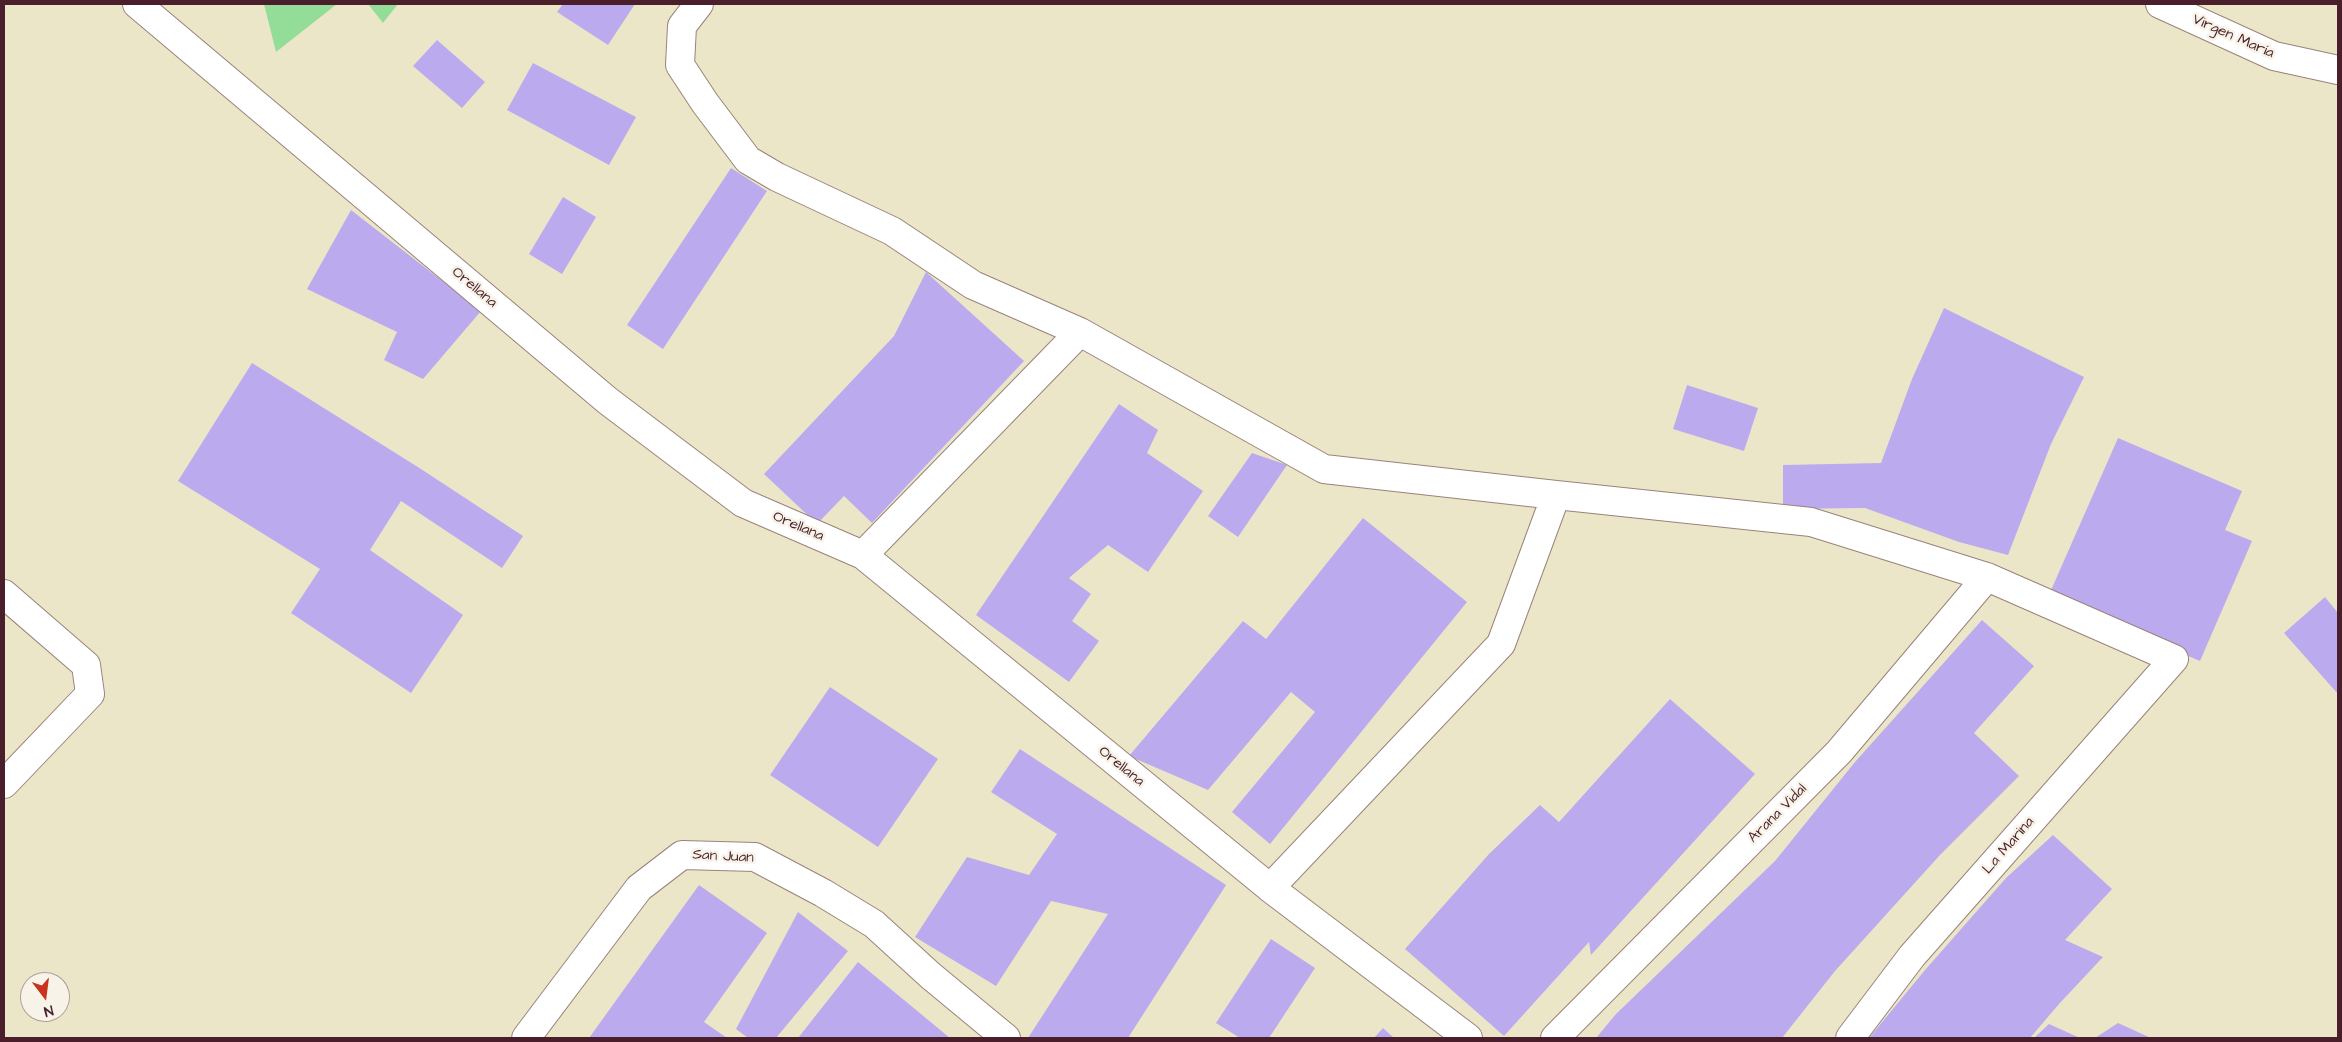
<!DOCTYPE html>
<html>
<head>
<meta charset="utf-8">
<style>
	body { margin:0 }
	#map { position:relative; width:2342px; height:1042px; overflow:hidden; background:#ece6c9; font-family:"Architects Daughter",sans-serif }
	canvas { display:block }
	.frame { position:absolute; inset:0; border:5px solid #4a1f2b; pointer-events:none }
	.north { position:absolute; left:20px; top:972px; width:50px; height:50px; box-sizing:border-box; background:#f7f3e8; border:1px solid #b29e9c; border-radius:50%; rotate:165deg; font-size:14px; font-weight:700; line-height:20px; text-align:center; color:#4a1f2b }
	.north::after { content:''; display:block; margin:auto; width:18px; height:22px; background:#c8321e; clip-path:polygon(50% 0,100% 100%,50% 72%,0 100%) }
</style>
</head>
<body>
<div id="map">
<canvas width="2342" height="1042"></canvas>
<div class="frame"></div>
<div class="north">N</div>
</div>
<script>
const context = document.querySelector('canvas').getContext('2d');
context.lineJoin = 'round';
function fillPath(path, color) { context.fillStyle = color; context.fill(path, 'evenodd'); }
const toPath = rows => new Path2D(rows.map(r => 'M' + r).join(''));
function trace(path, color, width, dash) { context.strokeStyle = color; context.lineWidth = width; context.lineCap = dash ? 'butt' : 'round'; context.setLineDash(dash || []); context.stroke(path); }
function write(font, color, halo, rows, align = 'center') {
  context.font = font + ' "Architects Daughter",sans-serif'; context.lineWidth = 5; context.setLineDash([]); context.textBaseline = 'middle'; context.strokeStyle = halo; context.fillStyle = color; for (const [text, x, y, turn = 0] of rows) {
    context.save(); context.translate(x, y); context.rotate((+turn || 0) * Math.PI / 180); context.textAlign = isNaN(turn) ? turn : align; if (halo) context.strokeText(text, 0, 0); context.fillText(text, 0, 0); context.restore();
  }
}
fillPath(toPath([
	[264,4,337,4,276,52],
	[368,4,398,4,383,23]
]), '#94dd98');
fillPath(toPath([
	[563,4,635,4,608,45,557,12],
	[437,40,485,82,462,108,413,66],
	[533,63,636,117,609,165,507,110],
	[731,168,767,191,663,349,627,325],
	[563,197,596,217,562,274,529,254],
	[351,210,481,311,423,379,384,360,397,332,307,289],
	[926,272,1024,361,872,523,844,496,817,524,764,474,894,336],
	[1944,308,2084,377,2051,444,2008,555,1959,542,1865,508,1783,509,1783,465,1881,463,1912,379],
	[252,363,421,469,523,536,502,568,401,501,370,550,463,615,411,693,291,613,320,569,178,481],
	[1687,385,1758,408,1744,451,1673,429],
	[1119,404,1158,430,1147,453,1203,491,1148,572,1108,545,1069,578,1091,594,1072,621,1099,641,1069,682,976,615],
	[2118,438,2242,491,2225,530,2252,541,2200,661,2048,597],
	[1252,453,1287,465,1238,537,1208,516],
	[1363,518,1467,602,1270,844,1232,812,1315,712,1291,692,1208,790,1129,756,1243,621,1266,639],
	[2325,597,2338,613,2338,694,2284,633],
	[1982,620,2034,666,1974,733,2019,776,1940,855,1835,971,1782,1038,1596,1038,1616,1014,1775,861,1855,762],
	[830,687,938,759,878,847,770,775],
	[1670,699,1755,774,1591,955,1589,942,1504,1036,1405,949,1489,854,1540,805,1559,822],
	[1020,749,1226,885,1128,1038,1028,1038,1108,914,1051,901,996,986,915,937,967,857,1029,875,1057,834,991,792],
	[2053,835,2112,889,2065,940,2103,957,2059,1004,2030,1038,1869,1038,1925,970,2006,878],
	[699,885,767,933,704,1022,727,1038,589,1038],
	[798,912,848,951,776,1038,748,1038,736,1029],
	[1271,939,1315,968,1269,1038,1240,1038,1216,1023],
	[858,962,950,1038,798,1038],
	[2118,1023,2151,1038,2095,1038],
	[2049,1024,2080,1038,2034,1038],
	[1383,1028,1394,1038,1374,1038]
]), '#bbabee');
const minor = toPath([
	[137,4,608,401,743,503,863,555,1270,888,1468,1038],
	[699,4,682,26,680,65,705,103,748,160,777,177,892,231,973,285,1080,332,1324,469,1556,495],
	[2160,4,2274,56,2338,70],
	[863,555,1080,332],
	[4,594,86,665,90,694,4,784],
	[1270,888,1501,644,1556,495,1811,522,1987,577,2174,659,1912,956,1850,1038],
	[526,1038,639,888,682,855,755,857,823,893,874,924,931,976,1006,1038],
	[1555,1038,1839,752,1987,577]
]);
trace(minor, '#9b827a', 30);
trace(minor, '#fff', 28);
write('15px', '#4a1f2b', '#f7f3e8', [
	["Virgen María",2233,37,24],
	["Orellana",474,288,40],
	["Orellana",798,527,23],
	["Orellana",1121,767,39],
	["Arana Vidal",1778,814,-45],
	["La Marina",2009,846,-49],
	["San Juan",723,857,3]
]);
</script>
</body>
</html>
